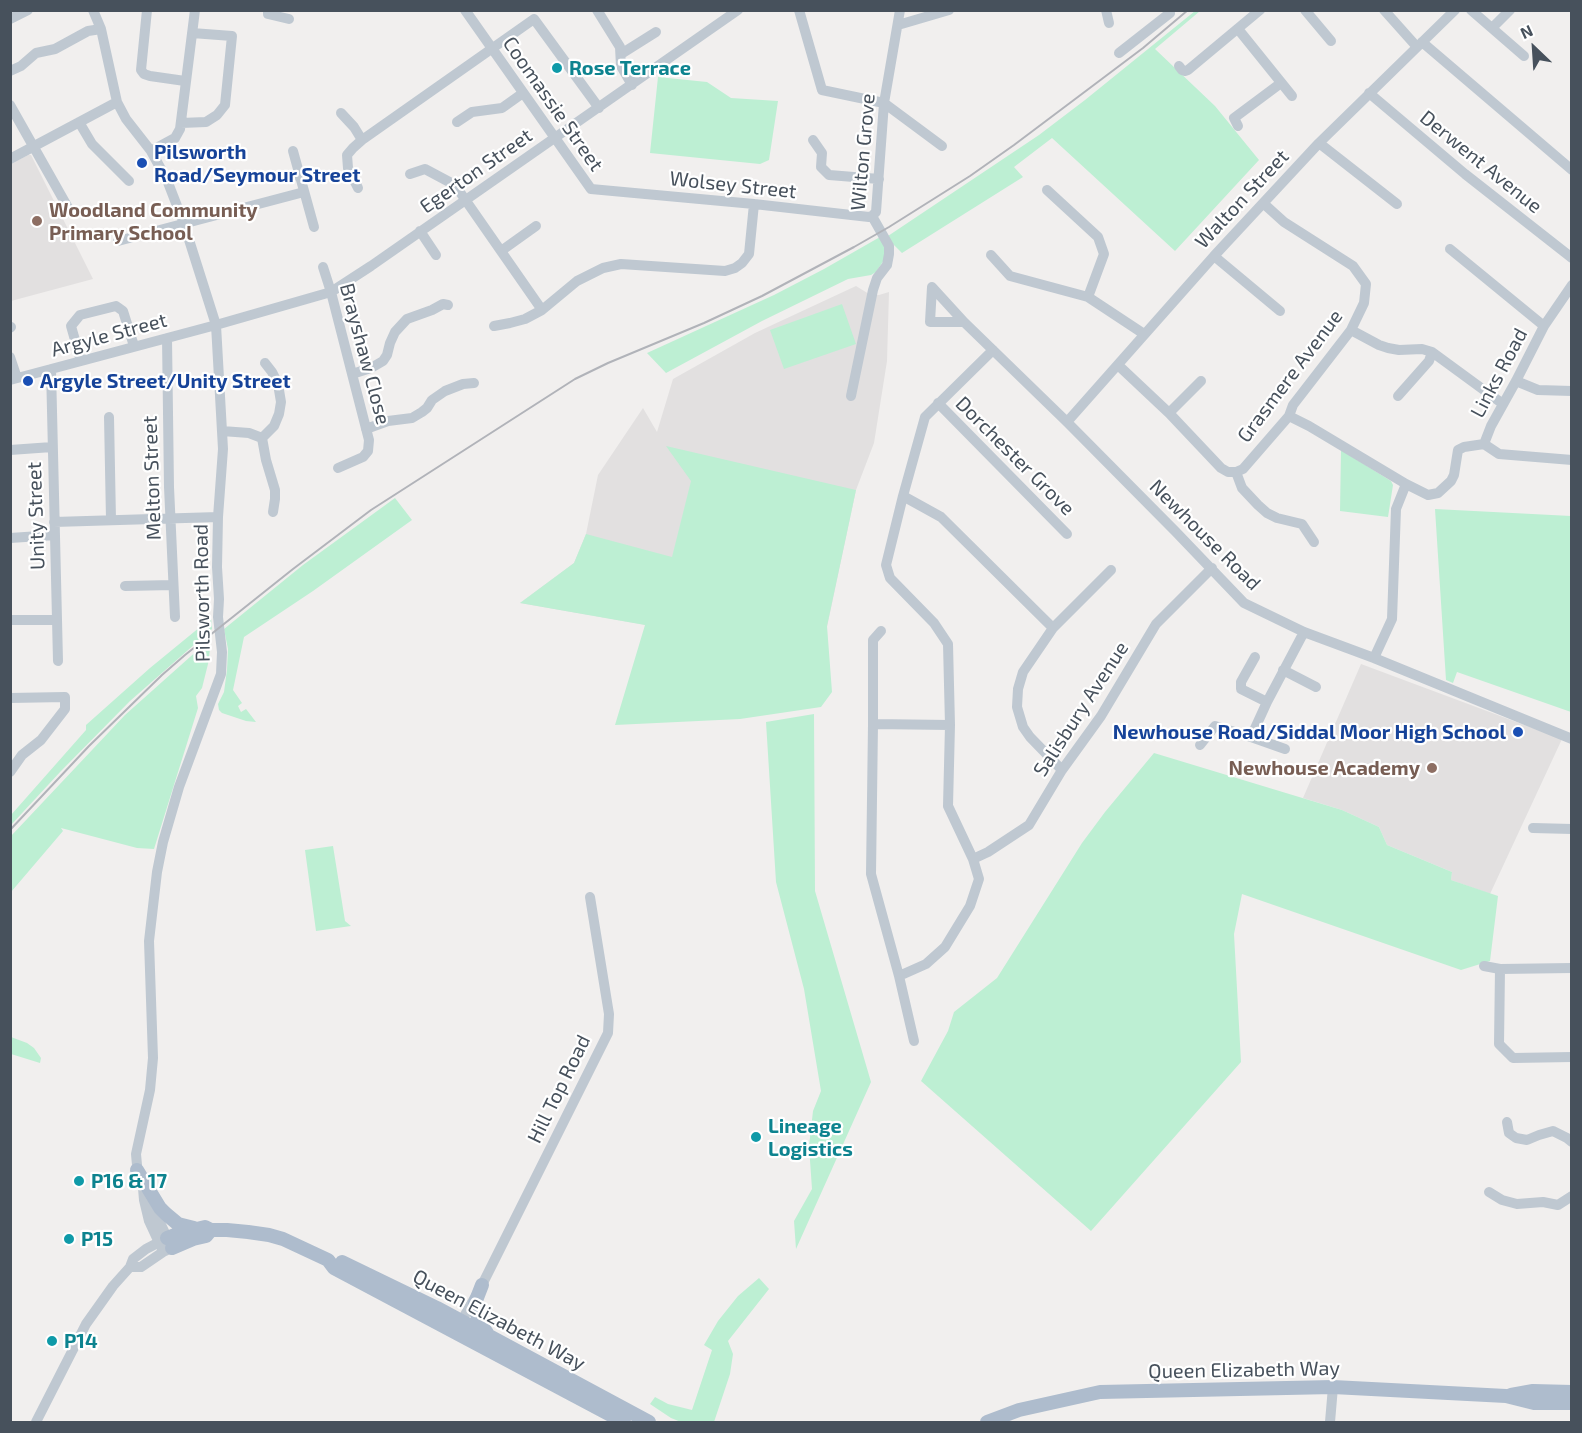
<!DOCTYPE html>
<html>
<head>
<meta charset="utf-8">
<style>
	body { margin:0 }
	#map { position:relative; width:1582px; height:1433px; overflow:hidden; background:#f1efee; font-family:"Exo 2",sans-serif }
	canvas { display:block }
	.frame { position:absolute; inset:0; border:12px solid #47515c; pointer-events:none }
	.north { position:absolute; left:1504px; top:18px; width:60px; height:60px; -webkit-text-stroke:4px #fff; paint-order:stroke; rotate:335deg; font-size:16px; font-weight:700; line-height:24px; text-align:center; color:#47515c }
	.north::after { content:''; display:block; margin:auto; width:21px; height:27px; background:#47515c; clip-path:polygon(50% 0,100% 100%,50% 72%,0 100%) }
</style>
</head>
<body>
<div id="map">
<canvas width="1582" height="1433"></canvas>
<div class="frame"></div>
<div class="north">N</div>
</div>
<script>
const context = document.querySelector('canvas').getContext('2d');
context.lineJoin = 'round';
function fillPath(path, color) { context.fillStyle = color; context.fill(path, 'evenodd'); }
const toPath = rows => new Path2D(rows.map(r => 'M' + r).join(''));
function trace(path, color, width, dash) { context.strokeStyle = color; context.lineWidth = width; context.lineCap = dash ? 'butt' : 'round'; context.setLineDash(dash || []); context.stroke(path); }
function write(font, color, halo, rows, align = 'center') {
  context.font = font + ' "Exo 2",sans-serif'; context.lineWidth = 4.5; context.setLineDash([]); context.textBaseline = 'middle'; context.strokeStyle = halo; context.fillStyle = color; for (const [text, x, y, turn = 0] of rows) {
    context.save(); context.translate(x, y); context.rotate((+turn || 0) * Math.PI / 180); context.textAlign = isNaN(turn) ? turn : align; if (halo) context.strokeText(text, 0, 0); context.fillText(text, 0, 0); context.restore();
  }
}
fillPath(toPath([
	[28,155,31,155,93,279,11,301,11,164],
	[856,286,869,294,879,295,889,292,887,361,874,443,856,490,827,627,652,626,520,603,574,563,586,534,598,475,643,408,657,432,673,379,755,333],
	[1361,664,1562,739,1490,894,1451,880,1452,872,1387,845,1379,827,1342,810,1303,798]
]), '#e2e0e0');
fillPath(toPath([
	[1195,11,1200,11,1155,49,1215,106,1259,160,1175,251,1052,138,1014,167,1023,177,902,253,892,243,888,236,1039,135,1085,100],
	[658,77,707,82,731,98,778,101,769,160,760,164,650,153],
	[880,237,885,246,886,257,876,272,871,275,848,279,762,321,666,373,647,353,774,295,824,269],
	[842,304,856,344,784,369,770,330],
	[666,446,856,490,827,626,832,692,821,707,740,719,615,725,645,625,520,603,574,563,586,534,672,557,691,481],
	[1341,450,1391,481,1393,485,1388,517,1340,511],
	[395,498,412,520,313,591,244,637,233,690,242,703,238,706,241,712,246,709,256,722,246,721,222,713,219,710,218,704,224,692,227,670,228,649,224,629,303,565],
	[1435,509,1571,516,1571,712,1457,672,1453,683,1446,680],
	[211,618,212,629,130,701,61,771,11,825,11,815,86,730,86,725,150,668],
	[209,640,210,649,208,664,202,688,196,696,198,708,154,849,137,848,61,828,63,831,11,892,11,836,125,715],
	[814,714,815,891,871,1082,796,1249,794,1221,812,1189,809,1146,813,1111,821,1091,804,989,776,882,766,722],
	[1154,753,1342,810,1379,827,1387,845,1452,872,1451,880,1498,896,1490,961,1461,970,1242,894,1234,934,1241,1062,1091,1231,921,1081,948,1031,954,1012,997,978,1082,843,1105,812],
	[333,846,345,921,351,926,316,931,305,850],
	[11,1037,27,1043,34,1048,41,1058,40,1063,11,1054],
	[759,1278,769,1289,728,1341,733,1354,730,1374,714,1422,681,1422,671,1418,650,1404,655,1397,668,1404,692,1410,712,1350,704,1345,718,1321,738,1296]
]), '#bdefd3');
trace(toPath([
	[93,10,101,29,117,102,126,119,151,151,167,180,184,224,216,325,223,449,218,517,217,567,219,599,218,617,222,652,221,674,179,787,163,842,157,872,149,941,153,1058,150,1090,136,1154,138,1176],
	[147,10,141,70,144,74,150,76,185,81],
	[268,10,268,14,289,19],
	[465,10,591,189,754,204,869,217,872,216],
	[597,10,620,47,621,66,632,85],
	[799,10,822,90,884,103,942,146],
	[1106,10,1109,23],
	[1305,10,1331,41],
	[1384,10,1417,47],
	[1471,10,1524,56],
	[10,19,28,10],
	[898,25,949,10],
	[1492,28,1510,10],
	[1238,29,1292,96],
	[1422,42,1572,170],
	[1119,53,1170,13,1169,10],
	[621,54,656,32],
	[1179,66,1182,70,1185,71,1188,70,1260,10],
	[10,71,21,66,36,53,55,49,88,31,101,29],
	[1369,93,1465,174,1572,258],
	[10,105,71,213],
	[341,113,354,127,362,140],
	[79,122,92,144,129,181],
	[457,122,472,112,502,108,523,93],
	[181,123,206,122,217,115,225,105,232,36,192,33],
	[1238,126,1234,118,1281,83],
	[813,140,822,153,821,167,829,175,879,179],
	[1319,143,1397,204],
	[151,151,175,138,180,129,195,10],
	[293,151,314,227],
	[10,159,117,102],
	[410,174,425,169,455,185,542,310],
	[300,178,306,178,312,174],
	[358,188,348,168,347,155,353,148,362,140,534,19,599,108],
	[1047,190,1098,237,1104,254,1088,297],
	[872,216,876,212,884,103,900,10],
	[420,231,436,255],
	[118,241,304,192],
	[1450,249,1544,326],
	[501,251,536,226],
	[991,255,1010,276,1088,297,1144,334],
	[1214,256,1280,311],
	[323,267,331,292,369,440,368,451,363,457,338,468],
	[964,322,930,322,932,287,964,322,1067,422,1175,531,1244,603,1304,632,1374,658,1572,739],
	[494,326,510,323,525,319,542,310,577,281,603,268,621,264,725,271,735,268,742,263,749,254,754,204],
	[10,328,11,327],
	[1351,330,1379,345,1388,348,1399,350,1422,349,1432,352,1503,404],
	[167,338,169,487,175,617],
	[10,357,17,378],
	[81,361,71,326,80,315,116,306,123,311,134,346],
	[1118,365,1169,413,1221,468,1228,472,1236,472,1242,488,1258,505,1267,513,1277,518,1302,524,1314,542],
	[51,369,58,661],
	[352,374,371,368,383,361,387,355,390,343,395,332,407,319,432,310,443,304,448,305],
	[10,380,216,325,331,292,371,266,738,10],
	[1516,381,1538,390,1572,391],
	[851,396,873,290,877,278,887,265,889,254,889,246,872,216],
	[1398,396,1429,361,1432,352],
	[938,403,1067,534],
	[1169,413,1201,381],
	[1289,416,1309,426,1406,484,1428,495,1438,493,1451,481,1454,475,1458,450,1464,447,1484,444],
	[109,417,111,520],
	[1067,422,1214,256,1319,143,1455,10],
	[366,429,388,421,412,418,422,412,427,408,432,400,445,391,463,384,474,383],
	[222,431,249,433,262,438],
	[262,438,274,426,279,414,281,402,278,384,272,372,265,363],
	[262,438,266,460,275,490,275,499,273,512],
	[1484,444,1491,426,1516,381,1544,326,1572,285],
	[1484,444,1499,454,1572,460],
	[10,450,52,447],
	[1236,472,1243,469,1289,416,1293,405,1351,330,1364,303,1366,284,1353,266,1284,222,1263,203],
	[903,496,941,517,1053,628],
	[54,522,218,517],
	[10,538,55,535],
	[125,586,173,585],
	[10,620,57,620],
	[881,631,873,640,873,724,950,725],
	[1255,657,1241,682,1241,689,1267,702],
	[1374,658,1392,619,1396,509,1406,484],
	[1283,670,1316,687],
	[10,698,65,697,65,709,41,740,22,755,10,772],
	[873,724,871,874,899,976,914,1041],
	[1251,737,1267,702,1304,632],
	[1200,745,1215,726,1251,737,1285,749],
	[1062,770,1030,737,1023,727,1017,707,1018,689,1023,672,1053,628,1111,570],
	[1533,828,1572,829],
	[973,859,988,852,1029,825,1062,770,1101,716,1156,624,1212,568],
	[1484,966,1500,969,1572,968],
	[1500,969,1499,1044,1513,1058,1572,1057],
	[899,976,926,964,945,947,970,906,979,879,973,859,948,806,950,725,948,644,934,623,890,578,886,565,903,496,925,417,993,350],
	[1507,1122,1509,1133,1516,1138,1527,1140,1539,1135,1553,1131,1567,1138,1572,1142],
	[143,1188,144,1200,149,1221,161,1247],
	[1489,1192,1502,1200,1517,1204,1543,1202,1558,1205,1572,1196],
	[130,1267,141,1267,163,1252,172,1248,150,1201],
	[458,1327,482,1285,608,1033,609,1014,590,897],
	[36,1422,86,1324,113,1286,130,1267,133,1259,146,1249,167,1238],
	[1330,1422,1333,1387]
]), '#bfc8d1', 10);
trace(toPath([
	[137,1170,160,1208,166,1214,178,1224,194,1228],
	[167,1238,180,1233,205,1227,211,1230,227,1230,248,1232,269,1235,283,1239,328,1260,334,1268,624,1422],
	[172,1248,193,1239,206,1236,211,1230],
	[342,1262,437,1308,649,1422],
	[482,1285,475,1303,475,1309,480,1323,487,1333],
	[1511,1395,1533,1391,1572,1392],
	[987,1422,1019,1410,1100,1392,1333,1387,1506,1396,1534,1403,1572,1403]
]), '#aebccd', 14);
trace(toPath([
	[10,830,89,746,162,675,185,655,293,569,371,510,575,379,608,363,704,323,762,296,854,247,889,227,970,176,1014,145,1143,48,1188,10]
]), '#b1b3b9', 2);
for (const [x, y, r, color] of [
	[557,68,6,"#0f9aa8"],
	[142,163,6,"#1a4fb4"],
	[37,221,6,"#8d6e63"],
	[28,381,6,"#1a4fb4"],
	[1518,732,6,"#1a4fb4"],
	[1432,768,6,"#8d6e63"],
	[756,1137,6,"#0f9aa8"],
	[79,1181,6,"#0f9aa8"],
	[69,1239,6,"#0f9aa8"],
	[52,1341,6,"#0f9aa8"]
]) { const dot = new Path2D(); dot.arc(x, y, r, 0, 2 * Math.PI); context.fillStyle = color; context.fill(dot); trace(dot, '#fff', 2); }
write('bold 20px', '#0d838f', '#fff', [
	["Rose Terrace",569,68],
	["Lineage",768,1126],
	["Logistics",768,1149],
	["P16 & 17",91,1181],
	["P15",81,1239],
	["P14",64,1341]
], 'left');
write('20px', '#47515c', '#fff', [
	["Coomassie Street",553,104,55],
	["Wilton Grove",863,152,-85],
	["Derwent Avenue",1481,162,39],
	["Egerton Street",476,171,-35],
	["Wolsey Street",733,185,6],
	["Walton Street",1242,199,-47],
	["Argyle Street",109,335,-15],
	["Brayshaw Close",365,354,75],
	["Links Road",1499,373,-62],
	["Grasmere Avenue",1290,376,-53],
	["Dorchester Grove",1015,456,45],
	["Melton Street",152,478,-92],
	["Unity Street",36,516,-92],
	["Newhouse Road",1205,535,45],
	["Pilsworth Road",202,593,-91],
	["Salisbury Avenue",1081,709,-57],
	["Hill Top Road",559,1089,-64],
	["Queen Elizabeth Way",499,1320,28],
	["Queen Elizabeth Way",1244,1370,-1]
]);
write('bold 20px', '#164399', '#fff', [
	["Pilsworth",154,152],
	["Road/Seymour Street",154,175],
	["Argyle Street/Unity Street",40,381],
	["Newhouse Road/Siddal Moor High School",1506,732,"right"]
], 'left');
write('bold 20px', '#785e54', '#fff', [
	["Woodland Community",49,210],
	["Primary School",49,233],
	["Newhouse Academy",1420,768,"right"]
], 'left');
</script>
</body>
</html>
